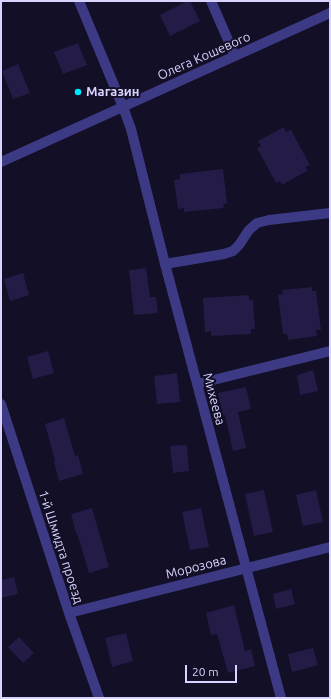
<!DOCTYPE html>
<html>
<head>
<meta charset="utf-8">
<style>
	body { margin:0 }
	#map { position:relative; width:331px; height:699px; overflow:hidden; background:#130f26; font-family:Ubuntu,sans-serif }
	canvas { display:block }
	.frame { position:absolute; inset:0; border:2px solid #d9d4ff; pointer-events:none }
	.scale { position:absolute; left:185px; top:665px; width:52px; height:18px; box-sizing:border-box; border:2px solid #d9d4ff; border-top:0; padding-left:5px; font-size:12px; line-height:14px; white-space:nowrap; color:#d9d4ff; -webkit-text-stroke:3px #130f26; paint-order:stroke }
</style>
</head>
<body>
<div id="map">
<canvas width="331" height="699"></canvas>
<div class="frame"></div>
<div class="scale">20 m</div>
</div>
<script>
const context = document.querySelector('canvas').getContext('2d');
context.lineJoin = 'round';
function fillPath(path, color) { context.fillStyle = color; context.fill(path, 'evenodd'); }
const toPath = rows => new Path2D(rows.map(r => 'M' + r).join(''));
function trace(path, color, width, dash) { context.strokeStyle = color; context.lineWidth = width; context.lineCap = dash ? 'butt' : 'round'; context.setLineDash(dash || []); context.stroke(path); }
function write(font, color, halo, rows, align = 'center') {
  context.font = font + ' Ubuntu,sans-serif'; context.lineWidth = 4; context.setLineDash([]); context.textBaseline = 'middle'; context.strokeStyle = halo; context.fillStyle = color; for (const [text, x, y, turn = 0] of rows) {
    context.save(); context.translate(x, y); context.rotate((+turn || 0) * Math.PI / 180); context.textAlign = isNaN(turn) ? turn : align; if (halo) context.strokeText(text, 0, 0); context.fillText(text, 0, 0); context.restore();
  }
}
fillPath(toPath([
	[187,1,190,1,200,21,170,36,160,15],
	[78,43,87,65,63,74,54,52],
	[18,64,30,93,13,99,2,71],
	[284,127,286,132,291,130,310,165,306,167,307,171,282,185,280,181,276,183,257,148,261,146,258,141],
	[223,169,227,203,223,204,224,208,184,212,184,208,178,209,174,180,180,179,180,174],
	[146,268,150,297,156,297,158,313,134,315,129,270],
	[23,273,29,295,10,301,4,279],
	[312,287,312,291,316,291,321,330,316,330,317,336,288,340,287,334,283,334,278,295,283,294,282,290],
	[249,295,249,300,253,300,255,329,251,329,251,334,211,336,211,331,205,332,203,298],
	[48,351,54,373,33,379,27,357],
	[313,370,318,391,300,395,297,375],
	[177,373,180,402,157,404,154,376],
	[246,387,251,409,238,412,246,448,233,451,225,415,223,415,218,393],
	[64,418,75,456,78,455,83,474,59,481,54,462,55,461,45,424],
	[187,445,189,471,173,473,170,446],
	[264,490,273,532,254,536,245,494],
	[316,490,323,522,303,526,296,495],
	[92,508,109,567,89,573,77,533,76,533,71,514],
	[201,508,209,547,190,550,182,512],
	[14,577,18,594,1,598,1,580],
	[291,589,295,604,276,609,273,594],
	[234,605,245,651,251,649,255,666,228,673,217,634,211,635,206,613],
	[126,633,133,661,112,667,105,638],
	[19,637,34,653,23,663,8,647],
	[313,648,318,665,292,672,288,654]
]), '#241b47');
trace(toPath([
	[165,264,224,254,233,251,239,245,249,230,257,223,269,220,330,213]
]), '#3d3a85', 10);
trace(toPath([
	[79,1,123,107,131,129,165,264,281,698],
	[211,1,235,56],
	[1,162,330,13],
	[197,384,330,351],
	[1,404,69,613,99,698],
	[69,613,330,547]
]), '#3d3a85', 10);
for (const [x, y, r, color] of [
	[78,92,4,"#00e5ff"]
]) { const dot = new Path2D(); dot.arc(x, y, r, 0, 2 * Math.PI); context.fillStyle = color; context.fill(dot); trace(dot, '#130f26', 1.5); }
write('13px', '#d9d4ff', '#130f26', [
	["Олега Кошевого",204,56,-24],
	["Михеева",214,399,75],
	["1-й Шмидта проезд",61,547,72],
	["Морозова",196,567,-14]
]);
write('bold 13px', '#d9d4ff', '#130f26', [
	["Магазин",86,92]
], 'left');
</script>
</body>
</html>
